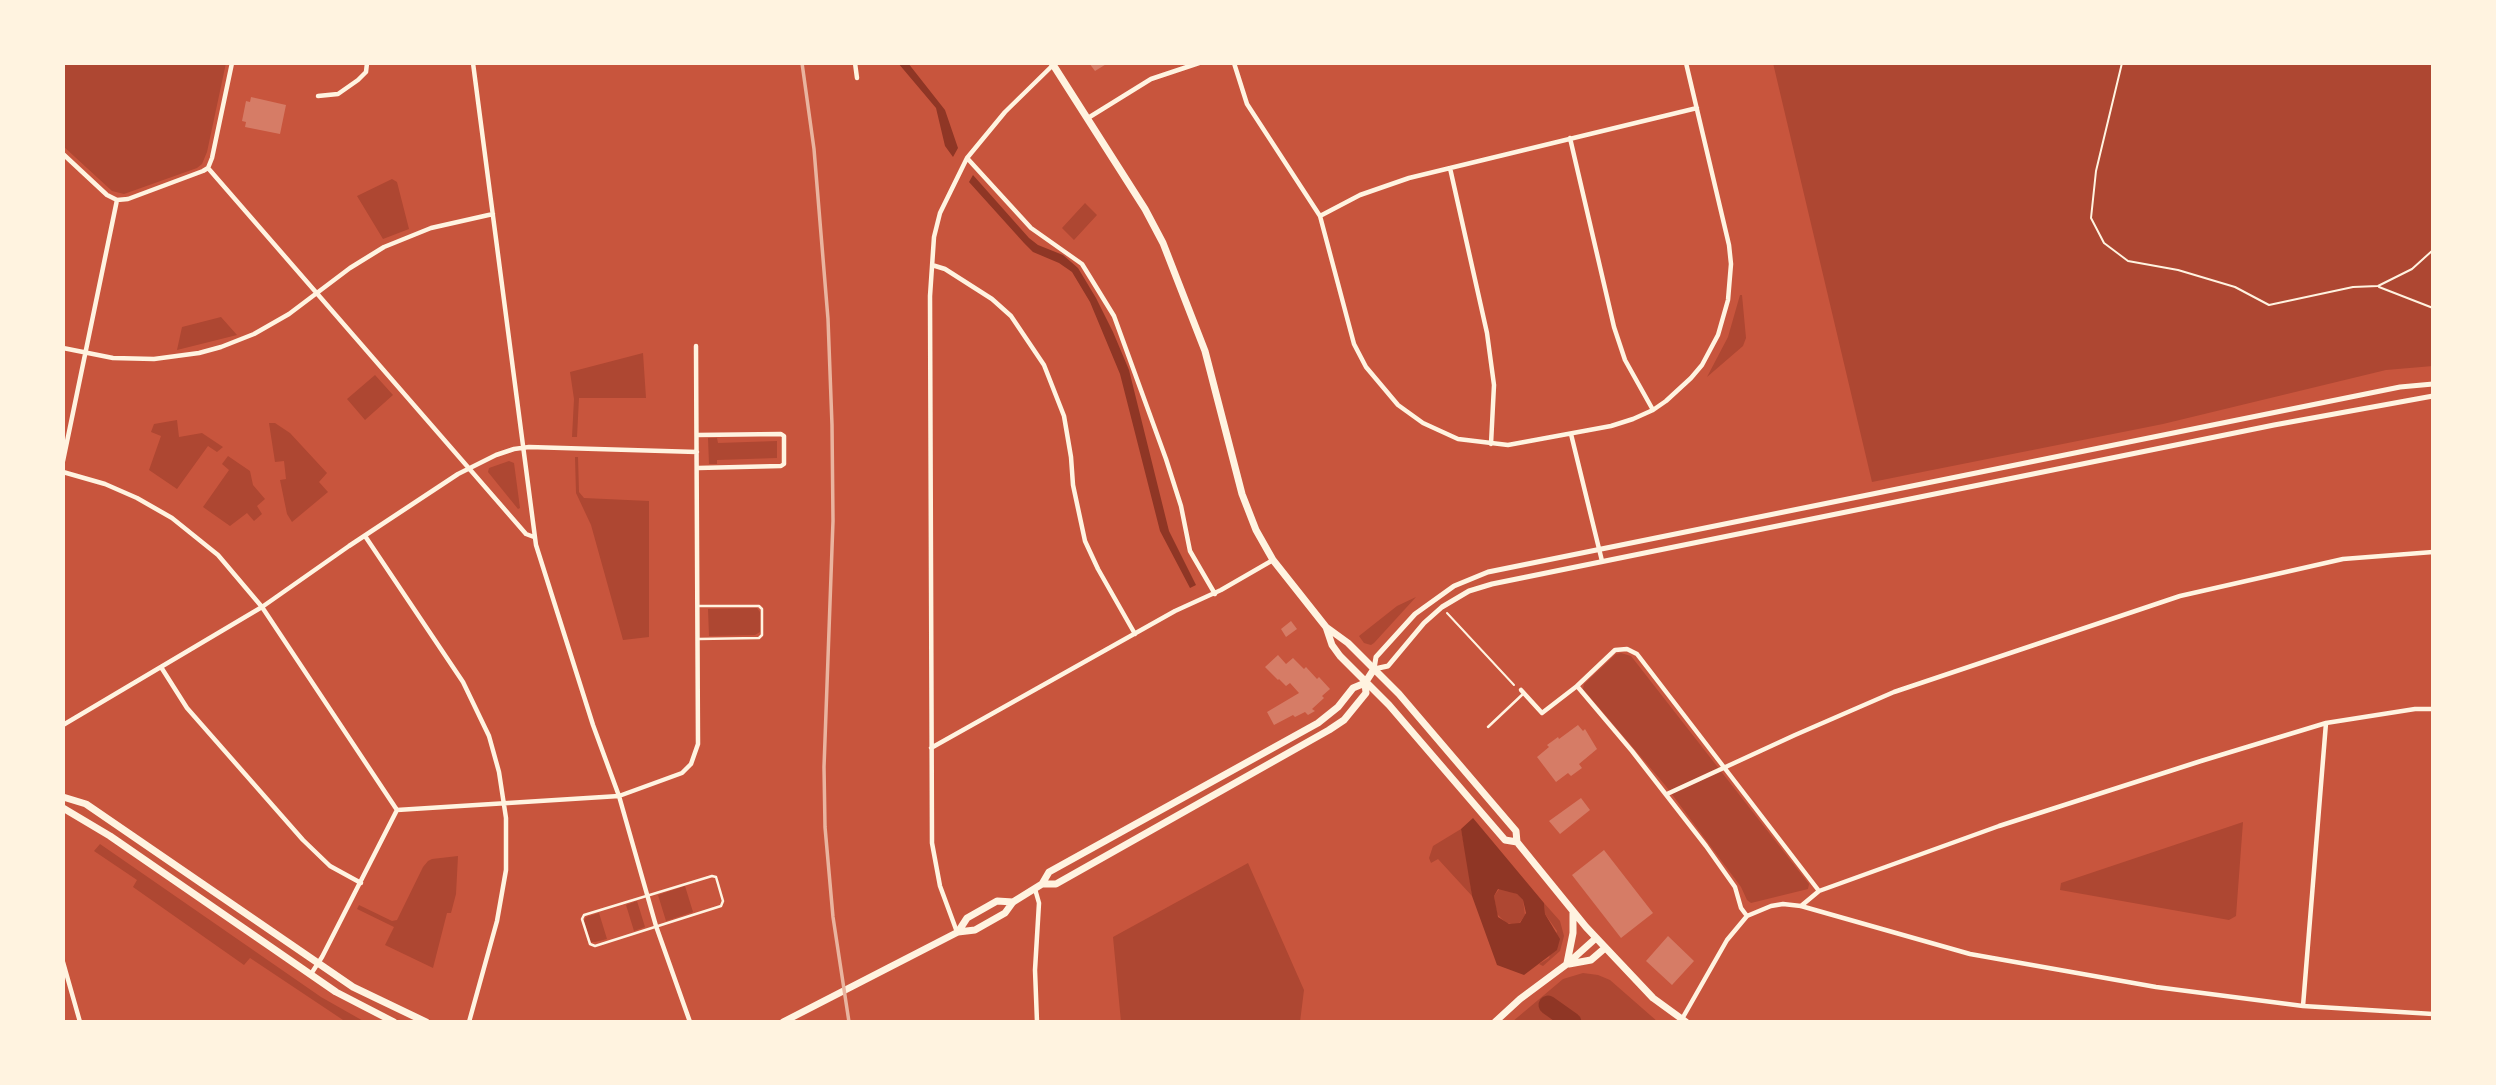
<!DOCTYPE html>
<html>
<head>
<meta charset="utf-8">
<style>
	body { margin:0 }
	#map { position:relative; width:2496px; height:1085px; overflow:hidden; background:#c8553d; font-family:"Playfair Display",serif }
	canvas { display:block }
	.frame { position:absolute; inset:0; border:65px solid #fff3e0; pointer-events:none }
</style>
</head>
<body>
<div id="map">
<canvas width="2496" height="1085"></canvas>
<div class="frame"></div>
</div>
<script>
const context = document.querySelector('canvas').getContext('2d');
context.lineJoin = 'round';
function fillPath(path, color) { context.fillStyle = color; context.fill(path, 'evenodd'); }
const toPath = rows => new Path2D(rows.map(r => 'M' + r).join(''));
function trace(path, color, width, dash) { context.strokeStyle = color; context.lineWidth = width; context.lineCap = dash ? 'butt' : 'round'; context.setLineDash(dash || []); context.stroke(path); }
fillPath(toPath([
	[64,63,226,63,207,152,202,164,197,168,124,194,112,191,63,146],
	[1773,63,2433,63,2433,366,2386,370,2163,424,1872,482],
	[392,179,397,182,409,229,383,239,357,196],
	[1085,203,1097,215,1074,240,1062,228],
	[1740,295,1742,295,1746,338,1743,346,1707,377,1728,337],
	[221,317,237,335,177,350,182,327],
	[643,353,646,398,579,398,577,437,572,437,574,399,570,372],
	[375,375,393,395,365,420,347,399],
	[177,420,179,437,202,433,223,447,217,452,208,446,177,489,149,470,161,436,151,432,154,424],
	[269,423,275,423,290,433,327,473,319,482,328,492,292,522,287,514,280,480,286,479,284,461,275,462],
	[708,438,717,438,718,443,777,441,777,458,717,460,717,464,709,464],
	[228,456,250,471,253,485,265,499,257,506,262,514,254,521,247,513,230,526,203,507,229,470,222,464],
	[575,457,578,457,579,492,584,498,649,501,649,637,623,640,591,525,576,493],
	[509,461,514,463,520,508,518,509,488,472,489,468],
	[1416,597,1374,643,1371,645,1364,643,1359,636,1397,606],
	[757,608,760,612,760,632,755,635,709,636,708,609],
	[1621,653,1631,656,1809,884,1808,889,1751,903,1747,900,1741,887,1665,785,1583,689,1584,684,1616,654],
	[2243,822,2236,916,2229,920,2060,890,2061,883],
	[1461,829,1467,860,1472,896,1438,859,1431,863,1429,858,1433,846],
	[100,844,321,997,365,1022,346,1022,250,958,244,965,133,887,137,880,94,851],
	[458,856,456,894,451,913,447,913,433,968,385,945,394,927,357,909,359,905,392,921,397,920,423,867,428,861,432,859],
	[1248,863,1304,990,1300,1022,1121,1022,1113,937],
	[685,886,693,912,666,921,658,895],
	[1500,888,1517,894,1523,900,1525,915,1518,925,1506,923,1497,914,1494,896],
	[637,901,645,927,634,931,626,905],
	[1544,903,1560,921,1564,936,1560,951,1543,966,1539,964,1549,958,1557,931,1545,914],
	[599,913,607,939,595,942,591,942,584,921,586,917],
	[1583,973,1598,975,1610,980,1658,1022,1512,1022,1563,979]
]), '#ae4732');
fillPath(toPath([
	[898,63,908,63,945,110,958,148,953,157,945,146,936,108],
	[973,175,1029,238,1038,245,1063,255,1078,268,1096,298,1113,332,1129,370,1169,531,1196,585,1190,588,1160,531,1120,374,1090,302,1072,272,1059,263,1033,252,1024,243,969,182],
	[1473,818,1544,903,1545,914,1560,939,1557,950,1524,975,1497,965,1472,896,1461,829],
	[1498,889,1517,894,1523,900,1526,913,1520,923,1509,924,1498,917,1494,896]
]), '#8f3625');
trace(toPath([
	[1548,1005,1572,1022]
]), '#8f3625', 19);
fillPath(toPath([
	[1089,63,1108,63,1095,71],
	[251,97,286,105,280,134,245,127,246,122,242,121,246,101,250,102],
	[1291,621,1297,629,1286,637,1281,629],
	[1278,655,1286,664,1293,658,1304,669,1306,667,1317,679,1319,677,1330,689,1322,696,1324,698,1312,709,1315,711,1308,715,1305,712,1295,717,1293,715,1274,725,1267,712,1299,693,1290,683,1286,686,1279,679,1278,680,1265,667],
	[1578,725,1583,731,1585,729,1597,749,1579,764,1582,768,1571,776,1568,773,1556,782,1537,757,1549,747,1547,745,1558,737,1559,739],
	[1581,798,1590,810,1560,834,1549,821],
	[1604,850,1653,913,1621,938,1572,875],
	[1668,936,1694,961,1672,985,1646,961]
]), '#d67c66');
trace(toPath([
	[2122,63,2096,171,2091,218,2104,243,2128,261,2178,270,2235,287,2269,305,2353,287,2378,286,2412,269,2433,250],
	[2379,287,2433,308],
	[1447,613,1514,685]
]), '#fff3e0', 2);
trace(toPath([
	[697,606,759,606,762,609,762,635,759,638,698,639],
	[1488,727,1524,693],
	[712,876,716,877,723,901,721,906,595,946,590,944,582,919,584,915,712,876]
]), '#fff3e0', 2.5);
trace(toPath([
	[473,63,536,545,593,725,619,796,656,926,690,1022],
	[855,63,857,78],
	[1234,63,1247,104,1320,216,1354,344,1366,367,1398,405,1423,423,1458,439,1508,445,1611,426,1633,419,1653,410,1666,401,1691,378,1702,365,1718,335,1728,300,1731,264,1729,245,1686,63],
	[318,96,338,94,358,80,366,72,367,63],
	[1088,118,1151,79,1199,63],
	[1570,138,1614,327,1625,360,1653,410],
	[63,154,107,195,117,200,128,199,203,171,208,168,212,158,232,63],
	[967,158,1031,228,1082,264,1114,316,1166,459,1181,506,1190,551,1215,594],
	[208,168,526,534,534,537],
	[1450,168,1487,333,1494,385,1491,444],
	[1320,216,1360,195,1409,178,1697,108],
	[932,265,945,269,992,299,1011,316,1044,365,1064,416,1071,457,1073,485,1085,541,1098,569,1135,634],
	[63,348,113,358,154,359,199,353,221,347,254,334,289,314,350,268,384,247,431,228,493,214],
	[1571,434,1602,561],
	[697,435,781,434,784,436,784,464,781,466,698,468],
	[63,461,117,200],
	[63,472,105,484,137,498,172,518,218,555,262,607,397,810],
	[365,536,463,682,489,736,499,772,506,818,506,870,497,921,469,1022],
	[161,667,187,708,303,840,330,866,361,883],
	[1521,690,1542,713,1577,686],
	[63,725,262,607,349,546,458,474,496,455,514,449,529,447,697,452],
	[931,748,1175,611,1221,590,1273,560],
	[1667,794,1795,735,1894,692,2180,596,2343,559,2433,552],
	[1035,889,1039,903,1035,970,1037,1022],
	[1801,906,1819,891,1999,826,2201,761,2326,723,2415,709,2433,709],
	[1747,916,1741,908,1735,887,1706,846,1632,751,1577,686,1615,650,1627,649,1637,654,1819,891],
	[957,932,940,886,932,843,930,296,934,237,940,213,967,158,1005,112,1053,65],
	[63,962,80,1022],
	[311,974,322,957,397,810,619,796,682,773,691,764,698,744,696,346],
	[2303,1006,2326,723],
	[1682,1019,1727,940,1747,916,1771,906,1783,904,1801,906,1970,954,2156,987,2303,1006,2433,1014]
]), '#fff3e0', 4.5);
trace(toPath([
	[2433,384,2400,387,1488,572,1454,586,1415,614,1376,657,1374,669,1388,666,1424,623,1442,607,1469,591,1492,584,2274,425,2433,396]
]), '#fff3e0', 5);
trace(toPath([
	[1052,63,1145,209,1163,243,1205,351,1242,494,1256,530,1273,560,1326,627,1348,643,1399,694,1516,831,1517,842,1586,927,1653,998,1686,1022],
	[1326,627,1332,645,1340,656,1389,705,1505,840,1517,842],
	[63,797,86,804,353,987,426,1022],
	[63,808,110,836,336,992,394,1022],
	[1042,884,1049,872,1318,723,1338,707,1353,688,1365,683,1374,669],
	[958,932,967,918,997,901,1013,902],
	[1567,963,1573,933,1573,913],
	[1569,964,1591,960,1605,948],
	[783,1022,958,932,975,930,1005,913,1013,902,1042,884,1056,884,1329,730,1344,720,1366,693,1365,683],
	[1495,1022,1520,999,1567,964,1596,938]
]), '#fff3e0', 7);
trace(toPath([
	[802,63,814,149,828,319,832,425,833,521,824,767,825,827,833,917,849,1022]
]), '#e9b49f', 3.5);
</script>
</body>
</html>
